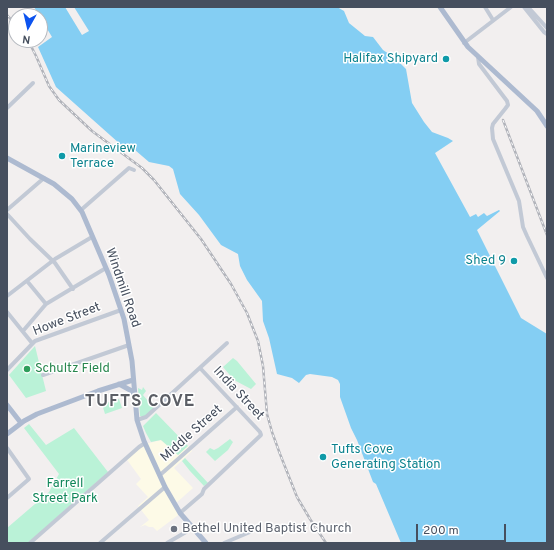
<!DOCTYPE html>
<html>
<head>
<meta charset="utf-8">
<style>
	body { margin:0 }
	#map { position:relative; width:554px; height:550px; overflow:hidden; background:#f2efef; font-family:Overpass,sans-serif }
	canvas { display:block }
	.frame { position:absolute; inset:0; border:8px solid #464f5e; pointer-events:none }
	.north { position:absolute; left:8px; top:8px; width:40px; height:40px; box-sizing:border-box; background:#fff; border:1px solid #b5b9bf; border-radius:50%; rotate:188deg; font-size:11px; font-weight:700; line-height:16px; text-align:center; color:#464f5e }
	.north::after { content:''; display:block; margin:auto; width:14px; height:18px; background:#0c53ef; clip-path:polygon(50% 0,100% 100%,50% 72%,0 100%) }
	.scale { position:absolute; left:416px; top:524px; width:90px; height:18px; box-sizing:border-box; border:2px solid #464f5e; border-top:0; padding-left:5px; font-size:12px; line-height:14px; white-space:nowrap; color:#464f5e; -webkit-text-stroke:3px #fff; paint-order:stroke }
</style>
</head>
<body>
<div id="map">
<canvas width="554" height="550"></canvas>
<div class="frame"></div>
<div class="north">N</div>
<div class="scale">200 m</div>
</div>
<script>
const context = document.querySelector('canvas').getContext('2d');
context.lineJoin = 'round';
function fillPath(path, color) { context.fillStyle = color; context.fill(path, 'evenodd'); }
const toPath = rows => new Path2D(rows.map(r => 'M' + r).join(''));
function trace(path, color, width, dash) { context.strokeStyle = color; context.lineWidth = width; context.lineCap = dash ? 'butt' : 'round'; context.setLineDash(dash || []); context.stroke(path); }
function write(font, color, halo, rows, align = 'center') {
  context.font = font + ' Overpass,sans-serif'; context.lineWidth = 3; context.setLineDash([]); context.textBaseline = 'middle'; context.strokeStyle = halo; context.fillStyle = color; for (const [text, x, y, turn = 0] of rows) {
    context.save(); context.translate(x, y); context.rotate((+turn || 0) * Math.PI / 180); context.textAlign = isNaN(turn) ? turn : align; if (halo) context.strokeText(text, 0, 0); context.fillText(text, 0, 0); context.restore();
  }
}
fillPath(toPath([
	[161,440,168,446,188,446,192,451,174,468,193,488,175,504,181,513,157,531,153,527,149,527,145,525,140,527,149,520,138,506,148,497,136,484,141,479,125,457,138,446]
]), '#fdfae7');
fillPath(toPath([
	[35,346,46,391,26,398,9,375],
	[233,358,237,361,256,384,251,389,234,380,223,367],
	[143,387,146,391,143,395,154,408,146,416,142,417,140,416,138,388,142,390],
	[119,399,122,408,105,414,102,404],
	[156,413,188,446,178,455,161,440,151,442,146,433,143,426],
	[29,424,46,445,74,428,108,472,28,543,7,543,7,528,49,492,59,474,24,428],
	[230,439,233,442,228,450,215,461,206,452,210,448,214,450,218,448],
	[185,458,208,483,204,486,190,471,182,461]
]), '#baf2d7');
fillPath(toPath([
	[34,7,65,7,82,35,89,31,74,7,337,7,344,11,349,23,365,36,373,37,383,50,395,58,406,69,412,103,424,122,432,132,448,138,453,141,435,153,470,217,476,214,478,217,484,213,487,216,499,210,500,211,477,230,521,318,547,334,547,543,401,543,376,484,373,482,357,440,351,428,340,397,340,384,338,380,332,377,310,374,306,375,299,383,292,378,277,374,269,338,263,321,262,301,247,280,240,266,238,254,221,245,199,215,180,194,173,169,169,166,149,162,135,150,120,144,56,87,38,47,52,37]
]), '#84cef3');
trace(toPath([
	[485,7,493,20],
	[524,7,544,32,547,34],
	[528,7,547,28],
	[464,43,511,7],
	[478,57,479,64,507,101,508,105,505,109,493,124,492,128,493,139,519,201,523,227,527,236,547,278],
	[7,108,33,83],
	[7,210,44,178],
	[81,210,129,168,134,170],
	[7,214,30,239,55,263,73,289],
	[27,281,46,304],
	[7,296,55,259,92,237],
	[7,312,32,343],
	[23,331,46,304,106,268],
	[7,370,35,341,121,310],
	[43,375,129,345],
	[137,420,146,417,227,343],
	[7,448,29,479,7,498],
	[160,475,237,407],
	[180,513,202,494,204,489,261,435,260,432,200,368],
	[30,543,139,447,145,443],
	[100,543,165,487],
	[167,543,186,532,193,527],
	[224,543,250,532]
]), '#c2c9d5', 4);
trace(toPath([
	[440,7,468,47,537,111,547,126],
	[7,158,54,184,72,199,82,212,109,275,124,319,132,361,137,420,144,441,165,487,180,513,206,543],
	[119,384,130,390,134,394],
	[7,405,21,423],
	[7,434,24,421,37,414,98,391,133,380]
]), '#adbad0', 5);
const rail = toPath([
	[7,15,16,25],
	[28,40,36,56,49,86,59,100,92,131,142,168,154,180,201,239,231,284,247,313,258,341,263,366,267,414,272,432,280,454,297,497,310,519,326,543],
	[503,120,547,235]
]);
trace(rail, '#b1b3ba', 2.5);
trace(rail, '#fff', 1, [3]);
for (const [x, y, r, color] of [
	[446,59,4,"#0f9aa8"],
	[62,156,4,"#0f9aa8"],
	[514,261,4,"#0f9aa8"],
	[27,369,4,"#2e9e5b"],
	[323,457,4,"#0f9aa8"],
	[174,529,4,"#6b7280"]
]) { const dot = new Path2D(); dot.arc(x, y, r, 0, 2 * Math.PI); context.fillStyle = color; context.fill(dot); trace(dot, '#fff', 1.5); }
write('13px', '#0d838f', '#fff', [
	["Halifax Shipyard",438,59],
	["Marineview",70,149,"left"],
	["Terrace",70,164,"left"],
	["Shed 9",506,261],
	["Tufts Cove",331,450,"left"],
	["Generating Station",331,465,"left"]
], 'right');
write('13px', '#464f5e', '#fff', [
	["Windmill Road",122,288,71],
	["Howe Street",67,320,-21],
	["India Street",238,394,47],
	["Middle Street",192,434,-42]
]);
write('13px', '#27864d', '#fff', [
	["Schultz Field",35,369]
], 'left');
write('13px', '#108659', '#fff', [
	["Farrell",65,484],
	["Street Park",65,499]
]);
write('13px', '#5b616d', '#fff', [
	["Bethel United Baptist Church",182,529]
], 'left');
context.letterSpacing = '1px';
write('bold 17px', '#5b5e65', '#fff', [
	["TUFTS COVE",140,403]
]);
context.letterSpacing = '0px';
</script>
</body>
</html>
